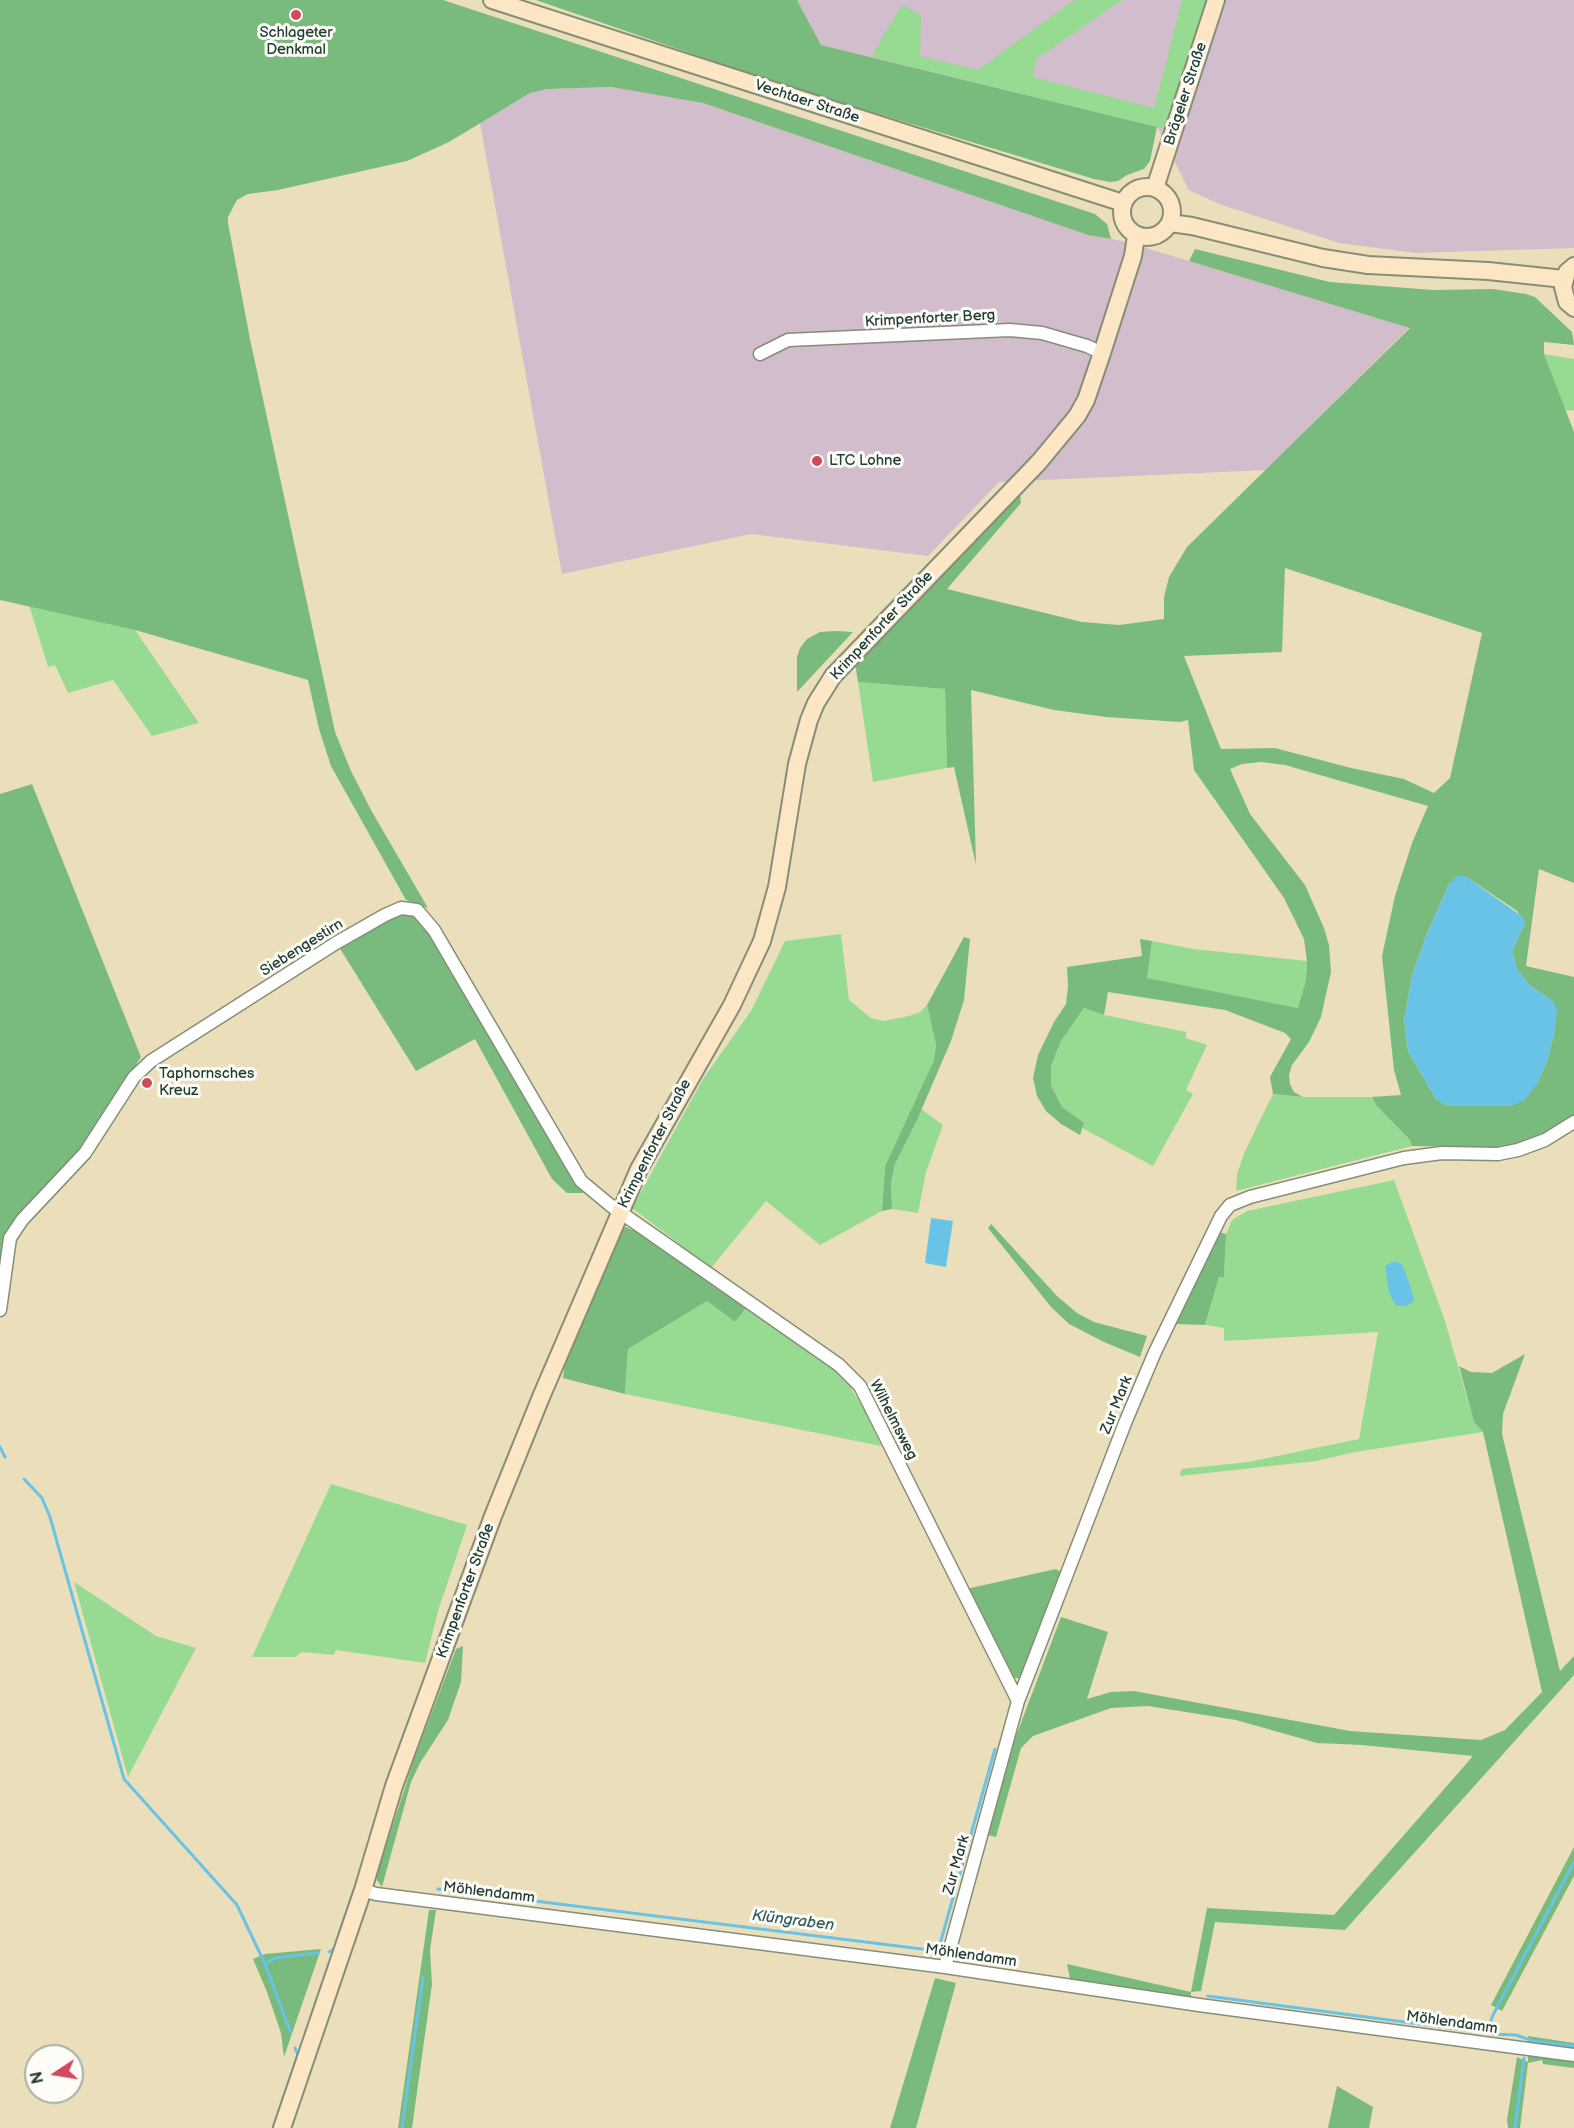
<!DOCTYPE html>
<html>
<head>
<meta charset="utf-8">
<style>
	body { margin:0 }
	#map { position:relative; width:1574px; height:2128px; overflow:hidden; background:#ebdfbb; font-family:"Balsamiq Sans",sans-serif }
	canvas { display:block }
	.north { position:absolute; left:24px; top:2044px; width:60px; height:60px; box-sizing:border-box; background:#fdfcf7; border:2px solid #a4b0a9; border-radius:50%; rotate:258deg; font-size:16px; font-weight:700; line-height:24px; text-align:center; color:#1f3d34 }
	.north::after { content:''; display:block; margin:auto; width:21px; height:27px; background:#d1495b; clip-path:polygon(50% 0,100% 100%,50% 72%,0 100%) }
</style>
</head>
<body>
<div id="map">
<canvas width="1574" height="2128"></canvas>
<div class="north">N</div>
</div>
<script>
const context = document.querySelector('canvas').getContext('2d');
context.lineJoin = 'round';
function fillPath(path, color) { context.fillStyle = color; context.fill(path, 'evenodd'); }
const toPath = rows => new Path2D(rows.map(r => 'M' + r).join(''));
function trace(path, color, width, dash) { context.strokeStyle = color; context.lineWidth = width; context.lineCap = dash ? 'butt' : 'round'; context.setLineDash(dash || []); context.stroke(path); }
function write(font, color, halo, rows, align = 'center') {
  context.font = font + ' "Balsamiq Sans",sans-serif'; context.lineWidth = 6; context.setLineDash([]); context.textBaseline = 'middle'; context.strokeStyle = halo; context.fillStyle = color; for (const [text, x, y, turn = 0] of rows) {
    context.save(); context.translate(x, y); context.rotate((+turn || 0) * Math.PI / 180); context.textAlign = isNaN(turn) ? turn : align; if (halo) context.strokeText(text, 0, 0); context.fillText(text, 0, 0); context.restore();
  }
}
fillPath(toPath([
	[797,0,1574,0,1574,248,1416,253,1339,243,1219,204,1189,190,1157,127,821,45],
	[611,87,703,103,1088,235,1122,241,1410,327,1266,470,999,482,928,556,751,534,562,574,480,123,530,93,547,89]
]), '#d1bdcb');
fillPath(toPath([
	[1074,0,1122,0,1036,59,1033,77,1154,108,1182,0,1211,0,1169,130,873,57,875,50,902,5,921,15,920,56,978,70],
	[1544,354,1574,359,1574,410,1565,411],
	[29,605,135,630,199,723,152,736,113,680,68,693,55,665,48,667],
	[858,682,945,689,947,768,873,782],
	[841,934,849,1000,871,1018,883,1021,909,1016,920,1012,927,1005,936,1045,934,1060,885,1166,882,1211,820,1245,766,1201,711,1268,632,1208,703,1079,751,1011,785,941],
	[1152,941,1194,949,1307,961,1306,980,1298,1008,1146,978],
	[1084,1008,1105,1015,1186,1032,1186,1038,1207,1045,1186,1090,1193,1094,1153,1166,1082,1128,1083,1123,1062,1107,1051,1085,1051,1066,1061,1041],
	[1273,1094,1303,1097,1372,1097,1376,1105,1410,1140,1412,1146,1236,1191,1237,1174,1245,1151],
	[921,1109,943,1125,926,1172,918,1213,892,1209,891,1183,895,1164],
	[1394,1180,1445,1321,1474,1422,1483,1432,1355,1452,1316,1461,1180,1476,1181,1469,1248,1462,1359,1439,1378,1332,1224,1341,1224,1328,1205,1325,1219,1277,1224,1277,1226,1234,1232,1220,1247,1211],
	[707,1301,735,1322,746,1308,833,1369,847,1382,864,1409,881,1446,625,1394,628,1349],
	[331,1484,467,1525,438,1611,425,1663,336,1650,334,1655,302,1652,295,1657,252,1657],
	[74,1582,156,1636,196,1648,128,1777]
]), '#97db93');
fillPath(toPath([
	[0,0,443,0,1095,214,1107,224,1111,239,1088,235,703,103,611,87,547,89,530,93,449,142,407,161,278,190,248,194,237,200,228,217,228,223,250,339,335,732,351,771,371,810,428,908,406,900,331,766,319,729,308,680,135,630,0,600],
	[536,0,797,0,821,45,1157,127,1150,161,1144,169,1127,175,1118,181,1110,182,1094,179,779,84],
	[1195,249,1330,282,1433,290,1493,289,1526,294,1535,297,1572,332,1574,345,1544,342,1544,354,1574,432,1574,883,1539,869,1526,966,1574,977,1574,1117,1543,1137,1503,1148,1412,1146,1410,1140,1376,1105,1372,1097,1401,1095,1394,1070,1382,956,1395,896,1412,843,1428,806,1285,765,1261,762,1242,764,1230,769,1250,814,1305,885,1324,928,1329,945,1331,972,1321,1017,1309,1042,1292,1065,1289,1075,1290,1084,1294,1092,1303,1097,1273,1094,1270,1077,1291,1039,1285,1033,1225,1010,1108,992,1104,1015,1084,1008,1061,1041,1051,1066,1051,1085,1062,1107,1084,1123,1080,1135,1061,1124,1046,1111,1037,1096,1033,1078,1038,1055,1054,1022,1066,1004,1068,986,1067,967,1142,956,1140,939,1152,941,1147,978,1298,1008,1306,980,1307,961,1304,939,1284,898,1194,770,1188,720,1180,722,1106,717,1054,710,971,690,976,865,954,767,947,768,945,689,858,682,855,663,1020,494,1021,503,947,589,1082,622,1119,625,1164,619,1164,597,1169,577,1187,547,1410,328,1189,261],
	[1285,568,1482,633,1450,778,1434,793,1404,779,1351,768,1275,748,1221,749,1184,656,1282,652],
	[1465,876,1517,911,1525,923,1512,951,1517,969,1530,986,1554,1002,1555,1030,1547,1061,1537,1084,1511,1106,1447,1106,1436,1099,1408,1051,1404,1020,1412,976,1426,936,1449,884],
	[835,631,853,632,797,692,797,657,800,648,807,639,820,632],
	[32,784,141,1057,82,1149,19,1217,0,1286,0,794],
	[402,912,416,914,424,923,583,1193,567,1193,552,1179,475,1039,416,1071,339,947],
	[964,937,970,939,964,1000,951,1041,917,1120,895,1164,891,1183,892,1209,882,1211,885,1166,934,1060,936,1045,927,1005],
	[991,1224,1057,1296,1077,1313,1094,1322,1147,1336,1140,1357,1104,1342,1069,1324,1051,1307,988,1228],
	[626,1227,637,1232,746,1308,735,1322,707,1301,628,1349,625,1394,563,1378,565,1363,619,1233],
	[1219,1232,1226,1234,1224,1277,1219,1277,1205,1325,1175,1324],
	[1525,1354,1503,1414,1502,1434,1560,1671,1574,1656,1574,1675,1345,1930,1215,1922,1201,1991,1191,1992,1191,2000,1070,1979,1067,1964,1191,1992,1207,1908,1334,1915,1473,1756,1362,1745,1317,1743,1236,1720,1148,1706,1111,1708,1033,1736,1021,1748,996,1837,987,1835,1013,1744,1061,1617,1108,1632,1087,1699,1111,1692,1134,1691,1350,1731,1481,1740,1505,1730,1542,1692,1483,1432,1474,1422,1459,1366,1471,1372,1492,1373],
	[1056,1569,1061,1572,1021,1678,1009,1678,966,1589],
	[463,1646,461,1682,448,1720,420,1763,411,1782,382,1887,377,1880,377,1874,414,1760,456,1649],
	[1574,1847,1574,1876,1502,2011,1491,2005],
	[429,1910,436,1910,430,1950,432,1984,412,2128,398,2128],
	[321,1949,284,2057,281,2033,267,1992,253,1959,265,1954],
	[935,1978,956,1983,916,2128,890,2128],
	[1528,2036,1574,2043,1574,2068,1543,2064,1542,2060,1528,2063,1520,2128,1508,2128,1507,2120,1517,2057,1528,2062],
	[1337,2086,1373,2107,1369,2128,1328,2128]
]), '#79bb7d');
fillPath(toPath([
	[1457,876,1465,876,1523,917,1525,923,1512,951,1517,969,1530,986,1554,1002,1557,1010,1555,1030,1547,1061,1537,1084,1525,1100,1511,1106,1447,1106,1436,1099,1408,1051,1404,1020,1412,976,1426,936,1449,884],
	[931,1218,953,1221,946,1267,925,1263],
	[1392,1262,1398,1262,1403,1266,1410,1285,1414,1299,1412,1303,1405,1306,1396,1306,1389,1292,1385,1266]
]), '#69c3e7');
trace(toPath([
	[0,1447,5,1457],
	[24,1479,42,1498,50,1517,124,1779,237,1905,265,1964,290,2031],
	[1574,1862,1493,2015,1488,2029,1491,2034,1516,2035,1533,2041,1574,2046],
	[438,1889,938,1951,995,1749],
	[329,1952,334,1949,354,1890],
	[265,1964,275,1958,318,1953],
	[1208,1996,1472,2031],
	[279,2111,298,2055,295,2048],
	[402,2128,423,1977],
	[1515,2128,1524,2058]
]), '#69c3e7', 3);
const street = toPath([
	[760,354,788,340,1010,330,1042,333,1087,346,1102,353],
	[0,1310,10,1238,22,1220,85,1153,134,1077,151,1061,336,943,385,915,401,908,417,910,434,930,581,1181,610,1205,839,1365,860,1386,1018,1701],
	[363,1890,376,1894,945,1967,1199,2005,1574,2055],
	[945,1967,1018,1701,1125,1423,1155,1352,1221,1216,1230,1205,1250,1197,1404,1158,1442,1153,1498,1154,1518,1150,1545,1140,1574,1122]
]);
const secondary = toPath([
	[492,0,1123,203],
	'1122 212a25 25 0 1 1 50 0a25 25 0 1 1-50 0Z',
	[1155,188,1216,0],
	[1170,223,1192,226,1323,258,1368,265,1488,271,1564,279],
	[1574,266,1567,272,1563,287,1567,302,1574,308],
	[282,2128,363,1890,394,1786,493,1516,541,1397,639,1169,732,1005,762,941,777,887,797,764,809,720,816,703,833,676,1039,462,1077,416,1086,400,1102,353,1133,256,1136,236]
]);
trace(street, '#858e78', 15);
trace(secondary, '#858e78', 20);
trace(street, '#fff', 12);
trace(secondary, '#fce6c4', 16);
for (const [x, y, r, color] of [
	[296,15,6,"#d1495b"],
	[817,461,6,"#d1495b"],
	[147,1083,6,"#d1495b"]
]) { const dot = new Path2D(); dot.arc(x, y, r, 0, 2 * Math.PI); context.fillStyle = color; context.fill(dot); trace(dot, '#fdfcf7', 2); }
write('15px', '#1f3d34', '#fdfcf7', [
	["Schlageter",296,33,"center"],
	["Denkmal",296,50,"center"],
	["LTC Lohne",829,461],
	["Taphornsches",159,1074],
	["Kreuz",159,1091]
], 'left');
write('15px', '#1f3d34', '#fdfcf7', [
	["Brägeler Straße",1186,94,-72],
	["Vechtaer Straße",807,102,18],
	["Krimpenforter Berg",930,319,-3],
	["Krimpenforter Straße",882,626,-47],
	["Siebengestirn",302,948,-32],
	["Krimpenforter Straße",655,1144,-63],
	["Zur Mark",1117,1405,-68],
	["Wilhelmsweg",893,1420,63],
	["Krimpenforter Straße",466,1591,-70],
	["Zur Mark",957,1865,-74],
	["Möhlendamm",489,1893,7],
	["Möhlendamm",971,1956,8],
	["Möhlendamm",1452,2023,8]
]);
write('italic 16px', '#325e61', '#fdfcf7', [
	["Klüngraben",793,1921,7]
]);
</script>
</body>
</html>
